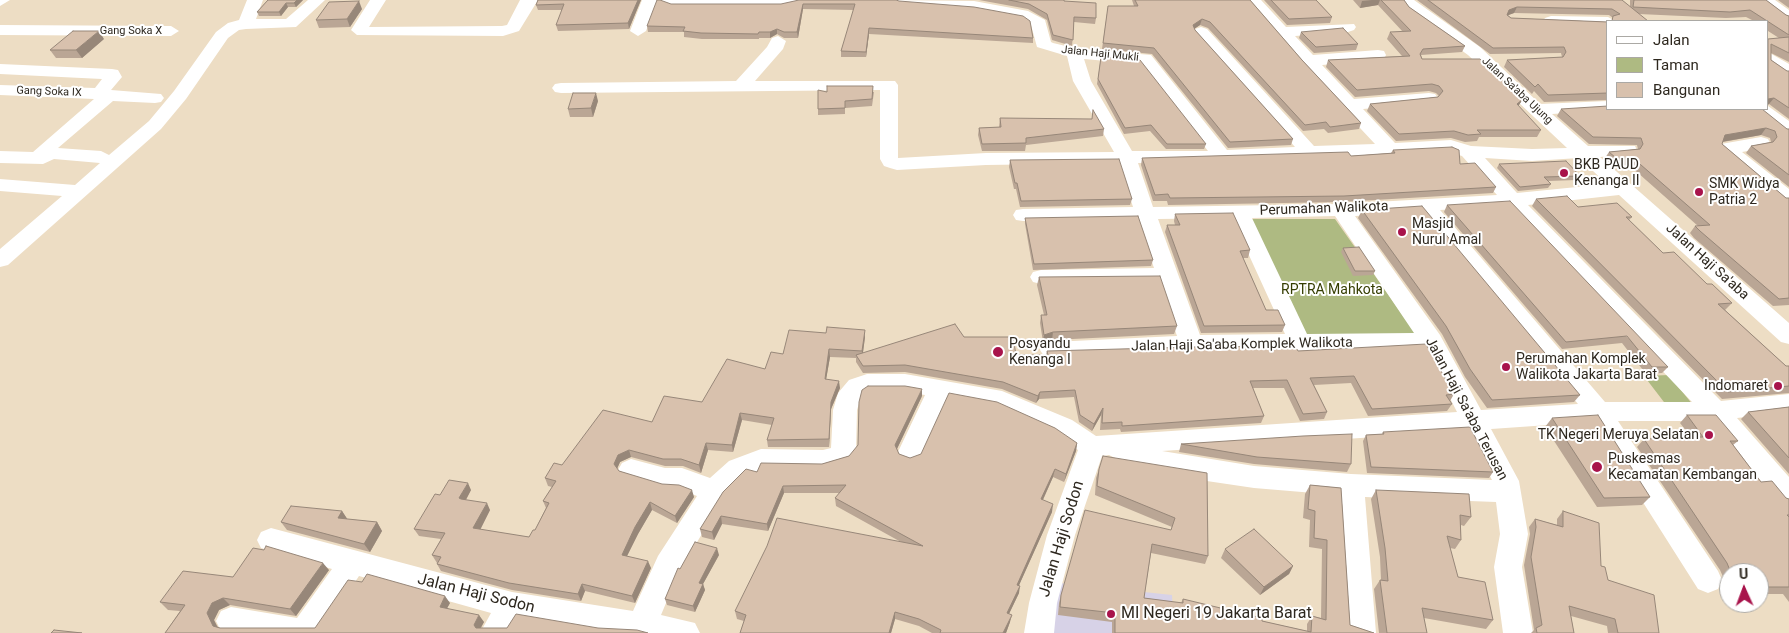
<!DOCTYPE html>
<html>
<head>
<meta charset="utf-8">
<style>
	body { margin:0 }
	#map { position:relative; width:1789px; height:633px; overflow:hidden; background:#edddc4; font-family:Roboto,sans-serif }
	canvas { display:block }
	.legend { position:absolute; left:1606px; top:20px; width:162px; height:90px; box-sizing:border-box; background:#fff; border:1px solid #aba9a5; margin:0; padding:6px 9px; list-style:none; font-size:15px; color:#2e281f }
	.legend li { display:flex; align-items:center; gap:10px; height:25px }
	.legend b { width:25px; border:1px solid #aba9a5 }
	.north { position:absolute; left:1719px; top:563px; width:50px; height:50px; box-sizing:border-box; background:#fff; border:1px solid #aba9a5; border-radius:50%; rotate:358deg; font-size:14px; font-weight:700; line-height:20px; text-align:center; color:#2e281f }
	.north::after { content:''; display:block; margin:auto; width:18px; height:22px; background:#a8134b; clip-path:polygon(50% 0,100% 100%,50% 72%,0 100%) }
</style>
</head>
<body>
<div id="map">
<canvas width="1789" height="633"></canvas>
<ul class="legend">
<li><b style="height:6px;background:#fff"></b>Jalan</li>
<li><b style="height:14px;background:#aeba82"></b>Taman</li>
<li><b style="height:14px;background:#d8c1ad"></b>Bangunan</li>
</ul>
<div class="north">U</div>
</div>
<script>
const context = document.querySelector('canvas').getContext('2d');
context.lineJoin = 'round';
function fillPath(path, color) { context.fillStyle = color; context.fill(path, 'evenodd'); }
const toPath = rows => new Path2D(rows.map(r => 'M' + r).join(''));
function trace(path, color, width, dash) { context.strokeStyle = color; context.lineWidth = width; context.lineCap = dash ? 'butt' : 'round'; context.setLineDash(dash || []); context.stroke(path); }
function write(font, color, halo, rows, align = 'center') {
  context.font = font + ' Roboto,sans-serif'; context.lineWidth = 4; context.setLineDash([]); context.textBaseline = 'middle'; context.strokeStyle = halo; context.fillStyle = color; for (const [text, x, y, turn = 0] of rows) {
    context.save(); context.translate(x, y); context.rotate((+turn || 0) * Math.PI / 180); context.textAlign = isNaN(turn) ? turn : align; if (halo) context.strokeText(text, 0, 0); context.fillText(text, 0, 0); context.restore();
  }
}
fillPath(toPath([
	[1050,582,1172,595,1174,633,1049,633]
]), '#d7d2e7');
fillPath(toPath([
	[1251,219,1335,219,1416,334,1307,338],
	[1669,375,1693,405,1667,406,1644,376]
]), '#aeba82');
fillPath(toPath([
	[0,0,10,0,0,6,0,0],
	[247,0,263,0,256,19,286,19,308,0,325,0,296,27,246,29,239,30,228,38,186,99,161,129,8,265,0,267,0,249,62,196,0,191,0,179,75,185,100,163,54,159,43,164,0,163,0,151,33,152,94,99,0,95,0,85,95,88,102,79,0,74,0,64,112,69,118,70,122,77,111,90,161,94,164,98,161,102,155,103,113,101,58,148,101,151,109,155,149,121,174,91,216,32,228,23,239,20,247,0],
	[370,0,386,0,369,27,502,26,507,25,520,0,538,0,519,31,503,36,357,35,351,30,370,0],
	[642,0,804,0,801,3,781,8,672,8,657,2,646,31,638,36,630,31,642,0],
	[891,0,974,1,1028,11,1045,20,1051,42,1053,43,1074,48,1151,55,1227,150,1295,147,1195,35,1193,32,1195,29,1201,27,1207,29,1314,146,1375,144,1301,65,1245,0,1261,0,1286,27,1354,24,1356,27,1354,30,1348,32,1295,36,1313,55,1378,50,1384,51,1386,55,1384,59,1378,60,1322,65,1354,99,1429,93,1435,94,1438,98,1435,102,1429,103,1363,109,1395,143,1451,140,1471,146,1532,149,1567,148,1468,55,1408,12,1398,0,1414,0,1480,47,1540,104,1608,101,1608,109,1614,110,1552,114,1588,146,1635,146,1637,150,1635,154,1600,157,1789,323,1789,344,1781,342,1619,195,1528,205,1721,401,1789,394,1789,412,1737,418,1789,477,1789,507,1780,504,1710,421,1618,421,1718,571,1722,580,1718,589,1708,593,1698,589,1592,422,1491,429,1519,481,1528,534,1522,567,1533,633,1503,633,1494,567,1500,534,1496,502,1365,497,1376,633,1346,633,1338,495,1254,488,1173,476,1119,460,1109,455,1102,456,1075,535,1057,603,1054,633,1024,633,1029,603,1047,535,1078,450,1054,434,997,408,947,399,919,461,910,464,901,461,897,454,925,395,905,392,868,392,861,397,857,410,856,453,848,463,823,470,762,469,747,475,723,499,679,572,661,615,695,623,700,633,601,633,519,619,511,633,480,633,491,613,359,576,321,633,227,633,221,631,216,621,221,611,231,607,297,618,332,569,261,548,257,540,261,532,271,528,512,592,633,611,658,556,697,496,681,490,665,490,622,477,618,470,622,463,631,459,665,468,682,468,710,478,729,461,761,449,823,450,831,448,833,410,838,393,849,380,867,374,905,374,1002,391,1072,420,1096,436,1457,412,1425,349,1191,352,1052,358,1044,356,1040,350,1044,344,1052,342,1177,336,1159,282,1041,284,1033,282,1030,277,1033,272,1041,270,1154,268,1138,220,1023,221,1016,220,1013,215,1016,210,1023,209,1133,207,1119,163,986,165,897,170,890,168,884,166,880,159,880,90,561,93,555,92,552,88,555,84,561,83,736,81,767,47,772,38,778,36,786,41,783,49,755,81,895,81,898,85,898,158,986,153,1114,152,1073,81,1067,56,1037,47,1031,25,1023,20,974,11,899,5,891,0],
	[1084,59,1140,64,1208,151,1132,151,1091,81,1084,59],
	[1449,152,1462,156,1497,195,1341,204,1153,207,1138,163,1222,162,1449,152],
	[1485,158,1532,161,1579,158,1607,184,1517,193,1485,158],
	[1507,206,1518,219,1692,402,1605,402,1440,210,1507,206],
	[1419,212,1578,404,1481,410,1440,335,1355,216,1419,212],
	[1335,216,1414,333,1307,334,1252,218,1335,216],
	[1232,218,1285,334,1200,335,1158,219,1232,218],
	[1467,431,1492,480,1351,474,1254,466,1162,451,1467,431],
	[1757,0,1775,0,1789,10,1789,22,1783,20,1757,0],
	[1551,16,1608,17,1615,21,1608,21,1608,27,1545,24,1543,21,1545,18,1551,16],
	[0,25,171,26,179,31,171,36,0,35,0,25],
	[1768,52,1789,64,1789,77,1783,76,1768,65,1768,52],
	[1768,106,1789,121,1789,135,1783,134,1751,109,1768,109,1768,106],
	[1761,137,1768,139,1770,143,1768,147,1742,152,1789,189,1789,205,1782,203,1719,150,1721,144,1761,137]
]), '#fff');
fillPath(toPath([
	[268,0,303,0,296,7,288,7,281,16,259,16,257,12],
	[538,0,641,0,629,29,558,31,556,25,562,10,538,10,536,5],
	[979,0,1064,0,1064,1,1096,18,1095,24,1074,22,1072,46,1052,40,1047,20,1028,9],
	[1132,0,1250,0,1302,60,1361,123,1359,129,1328,133,1324,129,1303,131,1208,28,1200,25,1194,29,1293,139,1291,145,1228,148,1152,54,1102,49,1108,6,1134,6],
	[1264,0,1316,0,1332,17,1330,23,1287,25],
	[1353,0,1404,0,1409,7,1465,46,1462,52,1421,55,1422,59,1523,99,1518,106,1541,130,1537,137,1479,137,1477,141,1465,142,1451,138,1396,141,1367,111,1370,104,1438,97,1439,96,1436,93,1429,91,1355,97,1326,67,1328,60,1402,56,1387,39,1390,32,1403,32,1378,5,1360,8],
	[1417,0,1622,0,1630,7,1630,0,1766,0,1786,15,1789,16,1789,62,1771,53,1771,60,1787,71,1789,71,1789,119,1769,104,1768,39,1779,38,1768,31,1768,21,1754,21,1746,17,1726,18,1639,14,1648,21,1611,21,1613,18,1609,15,1514,13,1508,15,1511,18,1608,22,1608,100,1544,102,1534,91,1532,94,1504,67,1507,60,1562,57,1561,53,1490,54],
	[1778,0,1789,0,1789,8],
	[899,1,1033,38,1033,43,869,34,866,57,841,57,841,51,854,10,803,9,798,38,784,38,777,34,770,38,759,38,759,39,702,39,684,37,684,32,648,32,647,26,671,4,781,4],
	[362,9,350,27,319,28,316,20],
	[1301,32,1358,44,1356,50,1314,53,1299,38],
	[104,39,82,58,56,58,50,50],
	[1101,57,1206,144,1204,149,1166,149,1150,131,1124,134,1097,84],
	[827,92,874,92,872,106,845,108,845,114,818,115,818,109],
	[598,101,593,117,570,117,568,109],
	[1561,109,1789,129,1789,187,1746,153,1751,146,1771,142,1770,138,1761,135,1723,142,1722,144,1786,198,1789,198,1789,305,1773,306,1694,238,1690,233,1695,226,1698,226,1629,165,1612,165,1605,158,1609,152,1638,149,1637,145,1589,144,1557,116],
	[1000,118,1104,129,1103,136,1026,145,1025,151,982,151,978,135,979,128,999,127],
	[1393,150,1460,164,1496,187,1493,193,1341,202,1168,205,1167,201,1153,201,1141,165,1142,158,1351,156,1391,153],
	[1010,160,1132,199,1130,205,1020,207,1016,189,1014,189,1009,167],
	[1499,164,1580,176,1577,180,1548,181,1551,184,1548,188,1518,191,1497,168],
	[1536,199,1632,217,1629,220,1663,253,1707,284,1732,303,1725,310,1786,366,1789,366,1789,393,1722,399,1532,206],
	[1447,205,1668,367,1662,373,1646,374,1622,343,1562,349,1444,212],
	[1362,210,1580,395,1574,402,1487,408,1465,377,1442,334,1358,218],
	[1175,214,1250,250,1248,258,1243,258,1266,310,1285,325,1282,332,1201,333,1165,232,1167,225,1175,225,1174,221],
	[1025,218,1153,260,1151,266,1033,270,1025,224],
	[1343,248,1375,271,1373,275,1353,276,1341,252],
	[1039,277,1177,326,1174,334,1052,340,1043,342,1040,323,1041,315,1044,315,1037,285],
	[865,337,863,353,964,337,1016,355,1046,355,1047,351,1298,351,1454,394,1450,401,1452,404,1447,411,1368,416,1351,383,1314,385,1327,412,1324,419,1300,421,1284,388,1253,388,1264,416,1261,423,1121,432,1120,429,1100,430,1101,415,1092,431,1079,422,1074,397,1039,399,1036,403,1002,389,905,372,863,373,856,362,856,358,830,357,826,379,840,388,831,409,829,447,768,447,767,440,772,425,742,420,733,452,708,450,701,473,683,466,665,466,631,457,620,462,617,469,619,471,694,497,677,523,652,510,638,534,627,556,651,568,635,603,585,591,581,601,512,590,441,571,437,564,438,563,437,563,432,555,441,539,419,536,414,529,440,495,471,490,466,500,490,510,480,530,529,537,535,530,546,508,543,501,552,487,548,486,545,478,562,465,652,422,702,402,765,369,783,354],
	[922,396,897,449,899,454,910,458,1077,443,1076,451,1064,482,1053,477,1043,500,1052,512,1019,585,1019,593,1009,614,1010,622,1006,633,932,633,919,626,895,619,891,633,740,633,744,621,737,619,735,611,901,542,836,506,835,498,840,493,784,493,768,531,722,524,714,540,702,537,700,529,757,472,822,464,849,456],
	[1789,407,1789,474,1741,419,1748,412],
	[1687,415,1738,441,1733,445,1761,482,1786,498,1789,499,1789,602,1783,594,1759,594,1759,573,1729,573,1729,592,1723,583,1724,579,1720,570,1637,447,1644,439,1691,437,1680,423],
	[1552,418,1650,497,1642,505,1597,507,1545,427],
	[1383,432,1493,472,1489,478,1367,473,1363,441,1366,435,1382,434],
	[1181,444,1351,464,1347,472,1254,464,1179,452],
	[1099,469,1207,473,1208,556,1205,564,1151,553,1144,598,1181,603,1183,599,1262,621,1307,631,1307,624,1312,616,1321,618,1322,549,1309,547,1310,520,1303,518,1305,494,1310,485,1341,488,1350,625,1374,633,1112,633,1112,622,1058,615,1059,603,1061,595,1171,530,1172,527,1095,495,1096,478],
	[1376,490,1471,517,1464,526,1461,525,1461,540,1455,549,1450,548,1458,577,1493,620,1486,629,1424,618,1427,633,1379,633,1374,589,1380,580,1381,580,1380,557,1371,499],
	[342,511,347,519,377,522,382,531,370,552,287,530,281,522],
	[1563,511,1601,566,1608,580,1659,633,1608,633,1607,626,1571,616,1574,633,1531,633,1534,630,1524,565,1530,534,1529,527,1535,519,1557,525,1557,519],
	[1225,549,1293,566,1289,574,1260,595,1221,558],
	[719,555,703,584,705,590,695,612,667,605,665,599,680,569],
	[329,570,296,616,230,605,219,610,214,620,218,627,220,628,315,628,450,603,447,608,484,622,481,628,598,628,165,633,180,611,168,610,160,602,233,577]
]), '#baa695');
fillPath(toPath([
	[297,0,303,0,296,7,294,3],
	[638,0,641,0,629,29,628,23],
	[1372,0,1380,0,1378,5,1360,8,1362,1],
	[359,1,362,9,350,27,347,19],
	[286,3,288,7,281,16,279,12],
	[803,4,803,9,798,38,797,32],
	[1517,7,1514,13,1506,16,1509,10],
	[1202,19,1200,25,1191,31,1193,25],
	[869,28,869,34,866,57,866,52],
	[777,29,777,34,770,38,770,32],
	[99,31,104,39,82,58,76,50],
	[596,93,598,101,593,117,591,108],
	[1774,98,1769,104,1768,105,1768,99],
	[1523,99,1519,105,1513,111,1517,104],
	[1766,128,1761,135,1721,142,1725,135],
	[865,330,865,337,862,359,862,351],
	[1053,332,1052,340,1043,342,1044,335],
	[829,349,830,357,825,386,825,379],
	[839,381,840,388,831,409,829,447,829,439,831,402],
	[922,389,922,396,895,453,895,445],
	[1040,392,1039,399,1036,403,1038,396],
	[1103,408,1101,415,1092,431,1094,424],
	[740,413,742,420,733,452,732,445],
	[706,443,708,450,701,473,699,465],
	[1077,443,1076,451,1064,482,1066,474],
	[629,450,631,457,620,462,616,471,614,464,618,455],
	[1055,469,1053,477,1040,506,1041,499],
	[468,483,471,490,463,505,459,498],
	[783,486,784,493,768,531,767,524],
	[692,490,694,497,677,523,675,516],
	[650,502,652,510,638,534,624,562,622,555,635,527],
	[487,503,490,510,477,536,473,528],
	[1053,504,1052,512,1016,592,1017,585],
	[342,511,348,520,338,518],
	[721,516,722,524,714,540,712,532],
	[377,522,382,531,370,552,364,544],
	[717,548,719,555,703,584,705,590,695,612,693,606,699,583],
	[648,561,651,568,635,603,632,596],
	[323,563,329,570,296,616,290,609],
	[1293,566,1289,574,1260,595,1264,587],
	[582,584,585,591,581,601,578,594],
	[1020,586,1019,593,1006,620,1007,613],
	[445,596,450,603,444,614,440,607],
	[223,598,230,605,219,610,214,620,220,633,213,626,207,613,212,603],
	[895,612,895,619,891,633,889,633],
	[479,615,484,622,478,632,474,625],
	[1012,615,1010,622,1006,633,1003,633]
]), '#978779');
const building = toPath([
	[268,0,297,0,294,3,286,3,279,12,257,12,268,0],
	[538,0,638,0,628,23,556,25,564,4,536,5,538,0],
	[657,0,660,0,671,4,781,4,799,0,896,0,899,1,974,7,1023,16,1030,21,1033,38,869,28,866,52,841,51,855,4,803,4,797,32,784,32,777,29,770,32,759,32,758,34,701,33,683,31,685,27,647,26,657,0],
	[1009,0,1064,0,1064,1,1096,3,1096,18,1074,17,1073,40,1053,35,1047,14,1029,4,1009,0],
	[1135,0,1250,0,1302,60,1361,123,1330,127,1326,122,1305,125,1210,22,1202,19,1193,25,1195,30,1293,139,1230,142,1154,48,1103,43,1108,6,1138,6,1135,0],
	[1271,0,1316,0,1332,17,1289,19,1271,0],
	[1381,0,1404,0,1409,7,1465,46,1423,49,1420,54,1422,59,1480,59,1523,99,1517,104,1541,130,1477,130,1481,134,1468,135,1454,131,1399,134,1370,104,1438,97,1443,91,1439,86,1432,84,1357,90,1328,60,1410,56,1390,32,1411,31,1381,0],
	[1428,0,1622,0,1648,21,1612,21,1613,16,1620,14,1612,9,1517,7,1509,10,1507,15,1511,18,1608,22,1608,93,1548,95,1538,84,1535,87,1507,60,1563,57,1566,52,1564,47,1493,48,1428,0],
	[1634,0,1766,0,1786,15,1789,16,1789,35,1750,10,1730,12,1633,7,1634,0],
	[359,1,347,19,316,20,329,2,359,1],
	[1343,28,1358,44,1316,47,1301,32,1343,28],
	[73,31,99,31,76,50,50,50,73,31],
	[1789,37,1789,53,1771,44,1771,60,1787,71,1789,71,1789,108,1774,98,1768,99,1768,39,1789,37],
	[1101,57,1140,60,1206,144,1167,144,1151,125,1125,128,1098,79,1101,57],
	[827,86,873,86,872,99,845,101,845,108,818,109,818,90,827,92,827,86],
	[573,93,596,93,591,108,568,109,573,93],
	[1608,106,1608,109,1762,109,1787,129,1789,129,1789,175,1751,146,1773,142,1777,137,1775,131,1766,128,1725,135,1722,144,1786,198,1789,198,1789,298,1779,299,1700,231,1695,226,1710,225,1633,158,1616,158,1609,152,1640,149,1643,144,1641,138,1593,137,1561,109,1608,106],
	[1093,110,1104,129,1026,138,1026,143,982,144,979,128,1001,127,1000,118,1092,119,1093,110],
	[1452,147,1459,150,1460,164,1475,163,1496,187,1344,196,1170,198,1168,194,1155,195,1142,158,1348,152,1351,156,1395,153,1393,150,1452,147],
	[1119,159,1132,199,1021,201,1017,183,1015,183,1010,160,1119,159],
	[1566,161,1580,176,1544,177,1551,184,1520,187,1499,164,1566,161],
	[1567,196,1578,207,1617,203,1632,217,1626,217,1663,253,1674,252,1707,284,1712,284,1732,303,1718,304,1786,366,1789,366,1789,386,1728,392,1536,199,1567,196],
	[1510,201,1668,367,1652,367,1627,336,1566,342,1447,205,1510,201],
	[1422,206,1580,395,1492,400,1470,369,1446,326,1362,210,1422,206],
	[1233,213,1250,250,1240,251,1266,310,1278,310,1285,325,1204,326,1167,225,1180,225,1175,214,1233,213],
	[1138,216,1153,260,1034,264,1025,218,1138,216],
	[1359,247,1375,271,1355,271,1343,248,1359,247],
	[1160,276,1177,326,1053,332,1044,335,1041,315,1047,315,1039,277,1160,276],
	[955,324,964,337,1013,337,1016,355,1048,355,1047,351,1193,347,1295,346,1298,351,1426,344,1454,394,1446,395,1452,404,1372,409,1354,376,1310,378,1327,412,1303,414,1287,380,1250,381,1264,416,1122,426,1122,422,1102,423,1103,408,1094,424,1080,415,1075,390,1040,392,1038,396,1003,382,905,365,863,366,856,355,955,324],
	[827,327,865,330,862,351,829,349,825,379,839,381,831,402,829,439,767,440,774,418,740,413,732,445,706,443,699,465,681,459,663,459,629,450,618,455,614,464,619,471,662,484,679,485,692,490,675,516,650,502,635,527,622,555,648,561,632,596,582,584,578,594,509,583,437,564,441,557,432,555,445,533,414,529,435,494,440,495,449,480,468,483,459,498,461,499,487,503,473,528,529,537,533,530,535,530,549,503,543,501,556,481,545,478,554,463,562,465,603,410,652,422,664,396,702,402,727,359,765,369,771,352,783,354,789,330,826,333,827,327],
	[868,386,905,386,922,389,895,445,899,454,910,458,921,454,949,393,997,402,1055,428,1077,443,1066,474,1055,469,1041,499,1053,504,1017,585,1020,586,1007,613,1012,615,1003,633,940,633,941,630,919,619,895,612,889,633,740,633,746,615,735,611,767,546,777,518,923,546,835,498,846,485,783,486,767,524,721,516,712,532,700,529,723,492,746,469,757,472,761,463,822,464,849,456,858,445,859,402,862,390,868,386],
	[1789,407,1789,458,1748,412,1789,407],
	[1598,415,1650,497,1604,498,1552,418,1598,415],
	[1687,415,1716,415,1738,441,1730,441,1761,482,1772,481,1786,498,1789,499,1789,515,1787,515,1789,517,1789,587,1759,587,1759,573,1731,573,1727,563,1644,439,1703,437,1687,415],
	[1470,427,1493,472,1371,467,1366,435,1384,434,1383,432,1470,427],
	[1352,434,1351,464,1257,457,1181,444,1303,436,1352,434],
	[1103,456,1207,473,1208,556,1152,544,1144,598,1183,603,1183,599,1262,618,1262,621,1311,632,1312,616,1326,620,1327,540,1314,538,1315,511,1308,509,1310,485,1341,488,1350,625,1374,633,1115,633,1115,613,1060,607,1061,595,1085,510,1171,530,1175,518,1097,486,1099,469,1103,456],
	[1376,490,1469,494,1471,517,1460,515,1461,540,1447,536,1458,577,1485,582,1493,620,1422,608,1427,633,1387,633,1380,580,1388,581,1385,548,1376,490],
	[291,506,342,511,338,518,377,522,364,544,281,522,291,506],
	[1563,511,1599,523,1601,566,1605,567,1608,580,1654,595,1659,633,1618,633,1615,619,1569,606,1574,633,1537,633,1536,628,1542,625,1531,557,1536,527,1535,519,1563,527,1563,511],
	[1254,529,1293,566,1264,587,1225,549,1254,529],
	[695,542,717,548,699,583,703,584,693,606,665,599,678,568,680,569,695,542],
	[266,546,323,563,290,609,223,598,212,603,207,613,213,626,220,628,315,628,348,580,362,582,367,574,445,596,440,607,479,615,474,625,476,628,507,628,516,614,598,628,637,630,648,633,165,633,185,605,160,602,183,571,233,577,253,548,264,550,266,546],
	[54,630,82,633,51,633,54,630]
]);
fillPath(building, '#d8c1ad');
trace(building, '#978779', 1);
for (const [x, y, r, color] of [
	[1564,173,5,"#a8134b"],
	[1699,192,5,"#a8134b"],
	[1402,232,5,"#a8134b"],
	[998,352,6,"#a8134b"],
	[1506,367,5,"#a8134b"],
	[1778,386,5,"#a8134b"],
	[1709,435,5,"#a8134b"],
	[1597,467,6,"#a8134b"],
	[1111,614,5,"#a8134b"]
]) { const dot = new Path2D(); dot.arc(x, y, r, 0, 2 * Math.PI); context.fillStyle = color; context.fill(dot); trace(dot, '#fff', 2); }
write('11px', '#2e281f', '#fff', [
	["Gang Soka X",131,31],
	["Jalan Haji Mukli",1100,54,6],
	["Jalan Sa'aba Ujung",1517,91,43],
	["Gang Soka IX",49,92,2]
]);
write('14px', '#2e281f', '#fff', [
	["BKB PAUD",1574,165],
	["Kenanga II",1574,181],
	["SMK Widya",1709,184],
	["Patria 2",1709,200],
	["Masjid",1412,224],
	["Nurul Amal",1412,240],
	["Posyandu",1009,344],
	["Kenanga I",1009,360],
	["Perumahan Komplek",1516,359],
	["Walikota Jakarta Barat",1516,375],
	["Indomaret",1768,386,"right"],
	["TK Negeri Meruya Selatan",1699,435,"right"],
	["Puskesmas",1608,459],
	["Kecamatan Kembangan",1608,475]
], 'left');
write('14px', '#2e281f', '#fff', [
	["Perumahan Walikota",1324,209,-2],
	["Jalan Haji Sa'aba",1707,262,42],
	["Jalan Haji Sa'aba Komplek Walikota",1242,345,-1],
	["Jalan Haji Sa'aba Terusan",1466,409,62]
]);
write('14px', '#353d02', '#fff', [
	["RPTRA Mahkota",1332,290]
]);
write('16px', '#2e281f', '#fff', [
	["Jalan Haji Sodon",1062,539,-73],
	["Jalan Haji Sodon",476,594,14]
]);
write('16px', '#2e281f', '#fff', [
	["MI Negeri 19 Jakarta Barat",1121,614]
], 'left');
</script>
</body>
</html>
